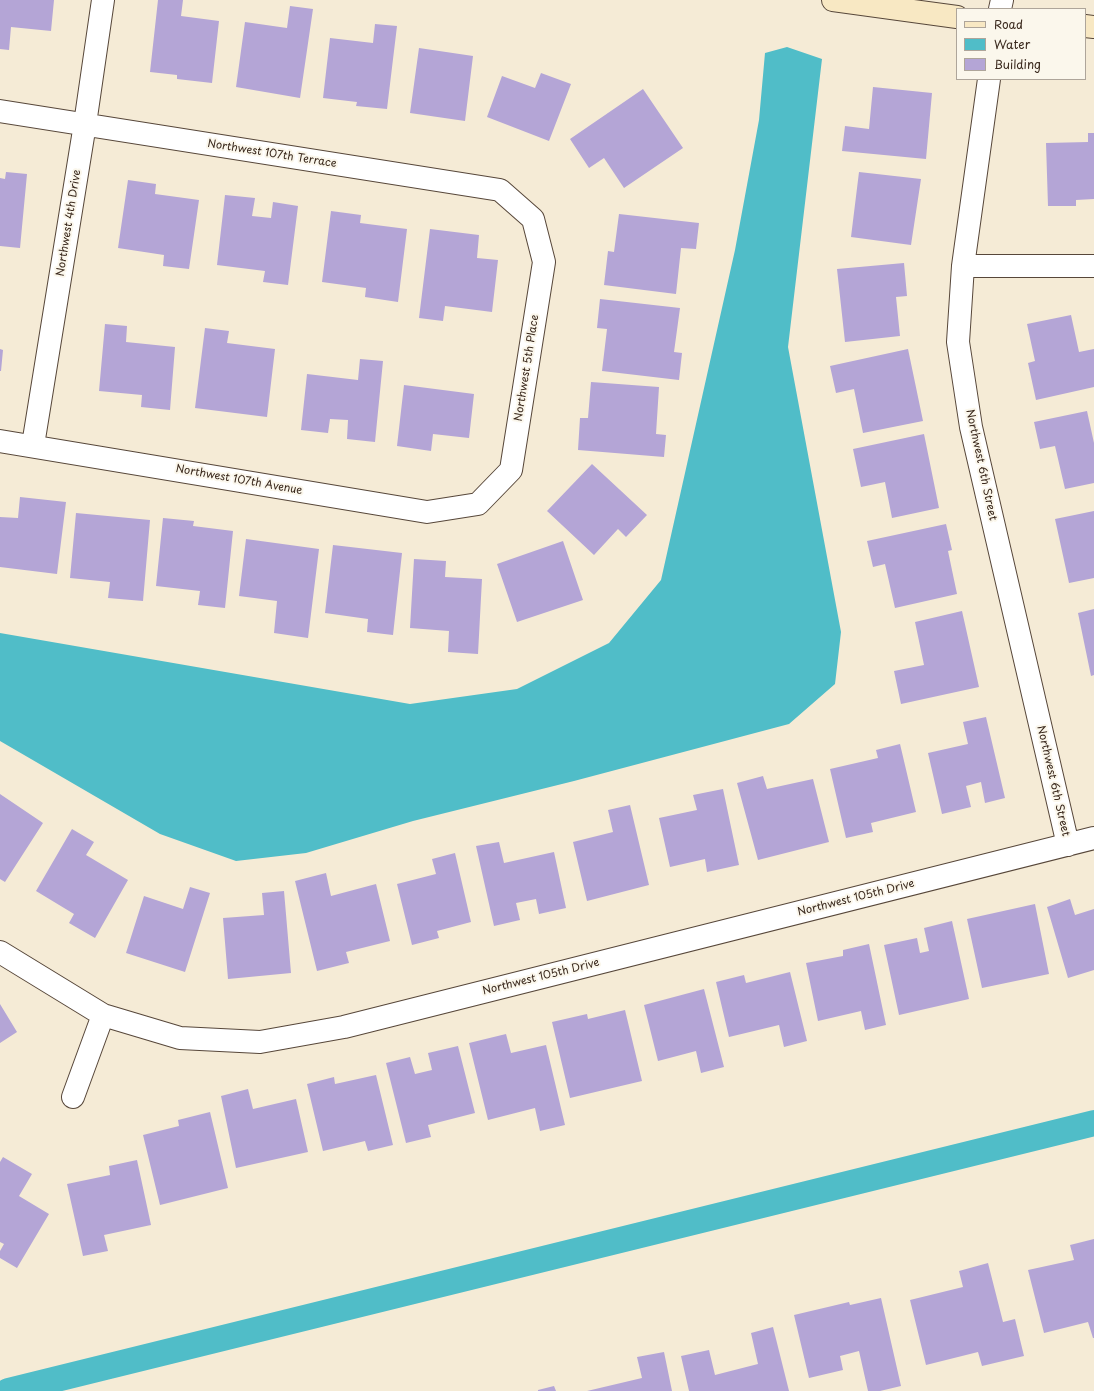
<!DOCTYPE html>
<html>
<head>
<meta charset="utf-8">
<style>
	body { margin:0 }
	#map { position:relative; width:1094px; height:1391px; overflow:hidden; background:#f5ebd6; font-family:"Playpen Sans",sans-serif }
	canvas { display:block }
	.legend { position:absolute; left:956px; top:8px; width:130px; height:72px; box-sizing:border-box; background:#fbf7ec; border:1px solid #aea59a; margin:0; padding:5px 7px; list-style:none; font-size:12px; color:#3b2a1e }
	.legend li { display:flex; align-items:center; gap:8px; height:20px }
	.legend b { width:20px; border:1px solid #aea59a }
</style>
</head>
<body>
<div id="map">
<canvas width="1094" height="1391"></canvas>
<ul class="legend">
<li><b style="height:5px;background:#f8e8c3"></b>Road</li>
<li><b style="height:11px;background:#50bdc8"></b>Water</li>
<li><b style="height:11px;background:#b4a5d6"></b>Building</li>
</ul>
</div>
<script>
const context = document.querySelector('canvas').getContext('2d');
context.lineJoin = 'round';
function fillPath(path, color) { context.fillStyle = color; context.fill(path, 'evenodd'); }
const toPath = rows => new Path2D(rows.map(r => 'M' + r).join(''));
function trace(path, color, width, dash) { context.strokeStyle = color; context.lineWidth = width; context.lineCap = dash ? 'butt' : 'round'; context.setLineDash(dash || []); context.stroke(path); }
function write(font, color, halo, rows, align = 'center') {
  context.font = font + ' "Playpen Sans",sans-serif'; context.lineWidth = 4; context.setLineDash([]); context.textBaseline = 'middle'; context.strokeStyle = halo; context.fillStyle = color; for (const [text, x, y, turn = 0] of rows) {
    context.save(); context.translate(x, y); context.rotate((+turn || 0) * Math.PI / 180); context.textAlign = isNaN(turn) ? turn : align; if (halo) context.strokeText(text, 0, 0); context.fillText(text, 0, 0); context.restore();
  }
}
fillPath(toPath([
	[787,47,822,59,788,347,841,632,835,684,789,724,574,781,413,821,306,853,236,861,160,834,0,741,0,633,410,704,517,689,609,643,661,580,735,250,759,120,765,53]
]), '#50bdc8');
trace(toPath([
	[8,1391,1094,1123]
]), '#50bdc8', 26);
fillPath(toPath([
	[0,0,54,0,51,31,11,27,9,50,0,49],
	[158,0,183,0,181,16,219,21,212,83,177,79,177,75,150,72],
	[290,6,313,9,300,98,236,87,245,22,287,28],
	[375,24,397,26,387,109,356,106,357,102,323,98,330,38,373,43],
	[419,48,473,56,465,121,410,113],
	[541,73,571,84,549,141,487,117,502,76,535,88],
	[873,87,932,93,926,159,842,151,845,126,869,129],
	[643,89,683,148,624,188,604,158,589,168,570,139],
	[1088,133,1094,133,1094,199,1076,200,1076,206,1048,206,1046,143,1088,142],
	[6,172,27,174,20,248,0,246,0,178,5,179],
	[859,172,921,179,911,245,851,237],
	[128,180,156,184,155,194,199,200,189,269,163,266,164,255,118,248],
	[225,195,255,198,252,216,271,218,273,202,298,206,288,285,263,282,265,271,217,265],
	[331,211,361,215,360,223,407,229,398,302,365,297,366,288,322,282],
	[619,214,699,223,696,249,681,248,676,294,604,285,608,251,614,252],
	[430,229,479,235,477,258,498,260,492,312,445,306,443,321,419,318],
	[904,263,907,296,896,297,900,336,845,342,837,269],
	[600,299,680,308,674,352,682,353,679,380,602,371,607,329,597,328],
	[1071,315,1079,352,1094,349,1094,387,1036,400,1028,363,1035,361,1027,324],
	[105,324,127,326,126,342,175,347,170,410,141,407,142,395,99,391],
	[205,328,229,331,227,343,275,349,267,417,195,408],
	[0,349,3,350,1,371,0,371],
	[908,349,923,421,863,433,854,389,836,393,830,366],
	[360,359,383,361,375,442,347,439,348,420,330,419,328,433,301,430,307,374,358,380],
	[591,382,659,387,656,434,666,435,664,457,578,450,580,418,588,418],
	[404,385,474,394,469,438,433,434,431,451,397,446],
	[1087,411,1094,443,1094,483,1065,489,1055,446,1040,449,1034,422],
	[924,434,939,508,892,518,885,482,861,487,853,449],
	[592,464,647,515,626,537,618,529,594,555,547,511],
	[20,497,66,502,57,574,0,567,0,517,18,518],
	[1094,511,1094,578,1069,583,1055,519],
	[76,513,150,520,143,601,108,598,110,582,70,578],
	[163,518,194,521,193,526,233,531,225,608,198,605,200,591,156,586],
	[946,524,952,550,948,551,957,594,895,608,885,564,873,567,867,541],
	[246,539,319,549,308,638,274,633,277,601,239,596],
	[563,541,583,600,517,622,497,564],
	[333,545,402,553,393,635,367,632,368,619,325,613],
	[414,559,446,561,445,577,482,579,478,654,448,652,449,631,410,628],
	[1094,609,1094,675,1091,676,1078,613],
	[962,611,979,687,901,704,894,671,924,665,915,622],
	[986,717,1005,798,985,803,981,782,966,786,971,807,942,814,928,753,968,744,963,722],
	[900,744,916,812,871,823,873,832,846,838,830,769,878,758,876,750],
	[763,776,767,789,813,779,829,842,758,860,737,783],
	[723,789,739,865,707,872,705,859,670,867,659,818,697,810,693,795],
	[0,794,43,823,5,882,0,879],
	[630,805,649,885,587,901,573,842,613,832,608,810],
	[72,829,94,842,86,855,128,880,95,938,69,923,74,914,36,891],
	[499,842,504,863,554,852,566,908,539,914,536,899,516,903,520,920,494,926,476,846],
	[455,853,471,922,437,931,439,938,412,945,397,884,436,874,432,859],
	[326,873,331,896,376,884,390,941,346,952,349,963,317,971,295,881],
	[190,887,210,893,185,972,126,953,144,896,183,909],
	[284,891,291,973,228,979,223,918,264,915,262,893],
	[1070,899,1075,915,1094,909,1094,970,1068,978,1047,907],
	[1035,904,1049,974,982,988,967,919],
	[952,921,969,999,899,1015,884,945,917,938,920,953,929,951,924,928],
	[869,944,886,1025,865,1030,861,1011,818,1021,806,963,843,956,843,950],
	[790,972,807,1041,784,1047,779,1025,729,1037,716,982,744,975,746,983],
	[704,989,724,1067,701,1073,696,1051,658,1061,644,1005],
	[0,1004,17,1032,0,1043],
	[625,1010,642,1081,570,1098,552,1022,587,1014,588,1019],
	[506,1034,511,1053,546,1045,565,1125,540,1131,535,1108,488,1120,469,1043],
	[458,1046,475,1113,428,1125,431,1137,406,1143,386,1063,410,1057,415,1074,432,1070,428,1053],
	[376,1075,393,1145,368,1151,365,1141,323,1151,307,1084,334,1077,335,1084],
	[248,1089,253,1109,296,1099,308,1152,236,1168,221,1096],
	[210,1112,228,1188,160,1205,143,1135,179,1126,178,1120],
	[3,1157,32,1174,19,1196,49,1214,17,1268,0,1258,0,1251,4,1244,0,1242,0,1162],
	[137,1160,151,1225,104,1235,108,1251,83,1256,67,1184,110,1175,109,1166],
	[1094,1239,1094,1338,1093,1338,1088,1322,1044,1333,1028,1270,1074,1260,1070,1245],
	[988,1263,1003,1322,1015,1319,1024,1356,982,1366,978,1352,926,1365,910,1300,963,1287,959,1271],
	[881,1298,901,1386,880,1391,868,1391,859,1351,840,1356,843,1370,809,1378,794,1315,849,1302,850,1305],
	[773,1327,789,1391,689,1391,681,1356,709,1350,715,1375,758,1364,751,1333],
	[664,1352,672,1391,587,1391,642,1378,637,1357],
	[554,1386,556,1391,538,1391,538,1390]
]), '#b4a5d6');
const minor = toPath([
	[1000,9,1002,0],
	[989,79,963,266,958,342,971,427,1068,845],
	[0,111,500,190,533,219,544,262,511,470,478,504,427,512,0,441],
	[963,266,1094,266],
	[33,445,85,124,103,0],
	[0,952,103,1015,180,1038,260,1042,344,1027,1094,838],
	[73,1097,103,1015]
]);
const secondary = toPath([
	[833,0,957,17],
	[1085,26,1094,27]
]);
trace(minor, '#57473a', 24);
trace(secondary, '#57473a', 24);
trace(minor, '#fff', 22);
trace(secondary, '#f8e8c3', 22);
write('11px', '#3b2a1e', '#fbf7ec', [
	["Northwest 107th Terrace",272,154,9],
	["Northwest 4th Drive",69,223,-81],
	["Northwest 5th Place",527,368,-81],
	["Northwest 6th Street",981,465,78],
	["Northwest 107th Avenue",239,480,10],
	["Northwest 6th Street",1053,781,77],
	["Northwest 105th Drive",856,898,-14],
	["Northwest 105th Drive",541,977,-14]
]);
</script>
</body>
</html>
